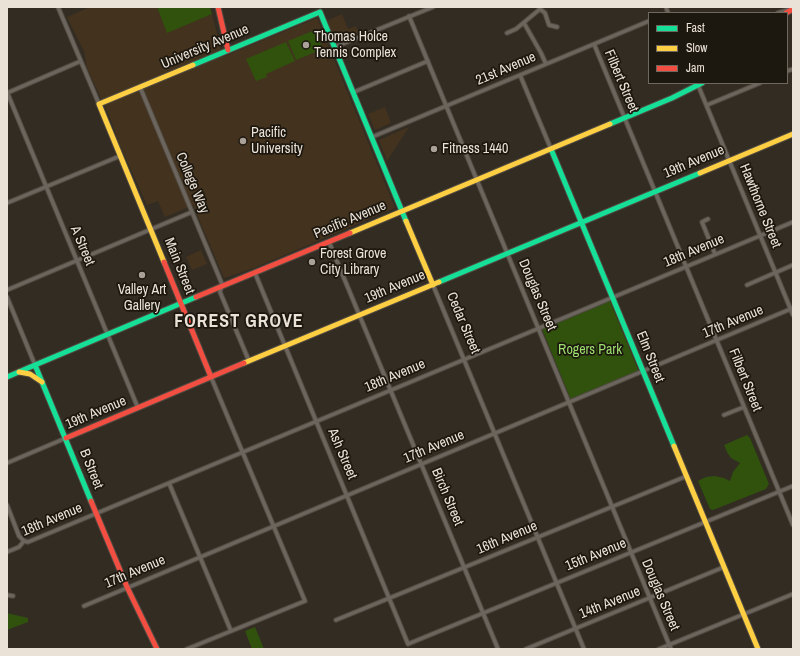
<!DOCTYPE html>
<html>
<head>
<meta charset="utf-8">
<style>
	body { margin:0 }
	#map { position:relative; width:800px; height:656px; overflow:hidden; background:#332c23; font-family:"Archivo Narrow",sans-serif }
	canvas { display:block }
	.frame { position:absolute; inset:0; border:8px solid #eae2d7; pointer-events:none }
	.legend { position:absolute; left:648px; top:12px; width:140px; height:72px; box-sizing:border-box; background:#1c170f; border:1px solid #6e685f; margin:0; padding:5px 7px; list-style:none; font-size:12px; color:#eae2d7 }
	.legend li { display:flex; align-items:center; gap:8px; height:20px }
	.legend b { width:20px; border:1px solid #6e685f }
</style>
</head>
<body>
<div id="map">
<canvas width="800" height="656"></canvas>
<div class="frame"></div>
<ul class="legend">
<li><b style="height:5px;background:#16e098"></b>Fast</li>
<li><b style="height:5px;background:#ffcf43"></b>Slow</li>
<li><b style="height:5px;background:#f24e42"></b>Jam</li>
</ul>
</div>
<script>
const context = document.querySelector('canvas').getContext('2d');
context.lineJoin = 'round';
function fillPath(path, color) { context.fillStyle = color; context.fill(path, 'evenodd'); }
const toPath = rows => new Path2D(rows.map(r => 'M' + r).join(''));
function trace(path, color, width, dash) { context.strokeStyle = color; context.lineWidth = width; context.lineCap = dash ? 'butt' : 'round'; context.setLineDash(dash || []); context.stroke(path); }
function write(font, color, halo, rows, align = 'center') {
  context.font = font + ' "Archivo Narrow",sans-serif'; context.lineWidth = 3.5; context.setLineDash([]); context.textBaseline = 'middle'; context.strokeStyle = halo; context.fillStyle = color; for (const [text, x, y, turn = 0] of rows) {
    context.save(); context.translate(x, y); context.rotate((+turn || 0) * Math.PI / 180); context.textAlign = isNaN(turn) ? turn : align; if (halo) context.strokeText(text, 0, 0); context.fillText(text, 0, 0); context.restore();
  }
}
fillPath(toPath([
	[90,7,157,7,167,32,212,14,223,57,317,18,395,208,254,268,224,278,193,205,165,217,158,201,147,205,119,143,111,120,87,68,84,51,67,17],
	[342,14,348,29,356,26,359,33,335,43,326,21],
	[385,107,391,123,375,130,368,114],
	[409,127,387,161,379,140],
	[201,250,207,264,192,270,186,257]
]), '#43331e');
fillPath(toPath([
	[157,7,210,7,212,14,167,33],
	[315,30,323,49,296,60,288,41],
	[286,42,295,61,266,74,267,77,256,81,246,59],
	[610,301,639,372,571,400,542,329],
	[747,435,750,438,769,484,766,489,713,510,710,509,698,481,706,477,715,476,724,478,730,481,733,472,740,463,731,458,727,452,724,445],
	[7,613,28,618,28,622,7,630],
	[255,627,264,649,252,649,245,631]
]), '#30520d');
const street = toPath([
	[58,7,99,104],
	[666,7,668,13],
	[778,13,788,10],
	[409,16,671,649],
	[524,23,541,53,546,64],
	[507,33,516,29,540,9,545,13,549,25,557,27],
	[594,44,793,525],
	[335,47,433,7],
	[787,71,793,69],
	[520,75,551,149],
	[698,85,793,315],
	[140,87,222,284,220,292,249,361],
	[7,92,138,408],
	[354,92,428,61],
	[7,93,81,61],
	[707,105,760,83],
	[372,137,649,21],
	[7,203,120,156],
	[708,219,702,222,715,254],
	[329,242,498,649],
	[255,273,408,644,793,486],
	[433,285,584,649],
	[747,285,793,265],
	[7,290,192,212],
	[7,297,35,365],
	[724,415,744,407],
	[7,463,66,438],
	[169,483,231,631],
	[7,505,19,536,24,541],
	[24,541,28,542,793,222],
	[7,552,19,547,24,541],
	[7,595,13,596],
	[84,606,793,308],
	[336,620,687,476],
	[187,649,305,601,211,377],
	[526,649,724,567],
	[659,649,793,594]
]);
const fast = toPath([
	[193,65,320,12,406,221],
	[610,124,672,98,702,83],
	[551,149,674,446],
	[439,282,700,173],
	[7,377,35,365],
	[91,501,35,365,196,297]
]);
const slow = toPath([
	[700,173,793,134],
	[406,221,433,285],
	[350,233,610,124],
	[164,262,99,104,193,65],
	[244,363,439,282],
	[19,372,30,374,42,382],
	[674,446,758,649]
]);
const jam = toPath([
	[218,7,228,50],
	[786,13,793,9],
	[164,262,211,377],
	[196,297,350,233],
	[66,438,244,363],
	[91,501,127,587,157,649]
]);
trace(street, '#504a41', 5.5);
trace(fast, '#504a41', 7);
trace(slow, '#504a41', 7);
trace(jam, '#504a41', 7);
trace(street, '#6b655e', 3.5);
trace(fast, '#16e098', 5);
trace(slow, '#ffcf43', 5);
trace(jam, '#f24e42', 5);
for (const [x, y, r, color] of [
	[306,45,4,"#aaa298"],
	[243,141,4,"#aaa298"],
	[434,149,4,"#aaa298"],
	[312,262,4,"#aaa298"],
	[142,275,4,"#aaa298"]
]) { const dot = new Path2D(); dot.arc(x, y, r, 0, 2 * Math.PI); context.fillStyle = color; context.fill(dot); trace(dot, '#1c170f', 1.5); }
write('14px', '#eae2d7', '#1c170f', [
	["Thomas Holce",314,37],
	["Tennis Complex",314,53],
	["Pacific",251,133],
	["University",251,149],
	["Fitness 1440",442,149],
	["Forest Grove",320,254],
	["City Library",320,270],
	["Valley Art",142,290,"center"],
	["Gallery",142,306,"center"]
], 'left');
write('14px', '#eae2d7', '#1c170f', [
	["University Avenue",205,47,-23],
	["21st Avenue",506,69,-23],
	["Filbert Street",621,81,67],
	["19th Avenue",694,162,-23],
	["College Way",192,183,67],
	["Hawthorne Street",760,206,68],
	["Pacific Avenue",350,220,-23],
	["A Street",82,246,67],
	["18th Avenue",694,251,-23],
	["Main Street",179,266,68],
	["19th Avenue",395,287,-23],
	["Douglas Street",537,295,67],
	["17th Avenue",733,322,-23],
	["Cedar Street",463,323,67],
	["Elm Street",650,357,68],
	["18th Avenue",395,376,-23],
	["Filbert Street",745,380,68],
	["19th Avenue",96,413,-23],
	["17th Avenue",434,447,-23],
	["Ash Street",342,454,67],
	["B Street",91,469,68],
	["Birch Street",447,497,67],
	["18th Avenue",52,520,-23],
	["16th Avenue",507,538,-23],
	["15th Avenue",596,555,-22],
	["17th Avenue",135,572,-23],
	["Douglas Street",660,595,67],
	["14th Avenue",610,603,-22]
]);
write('14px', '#9cde6e', '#1c170f', [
	["Rogers Park",590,350]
]);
context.letterSpacing = '1px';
write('bold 18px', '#eae2d7', '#1c170f', [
	["FOREST GROVE",239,322]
]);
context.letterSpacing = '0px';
</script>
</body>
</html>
